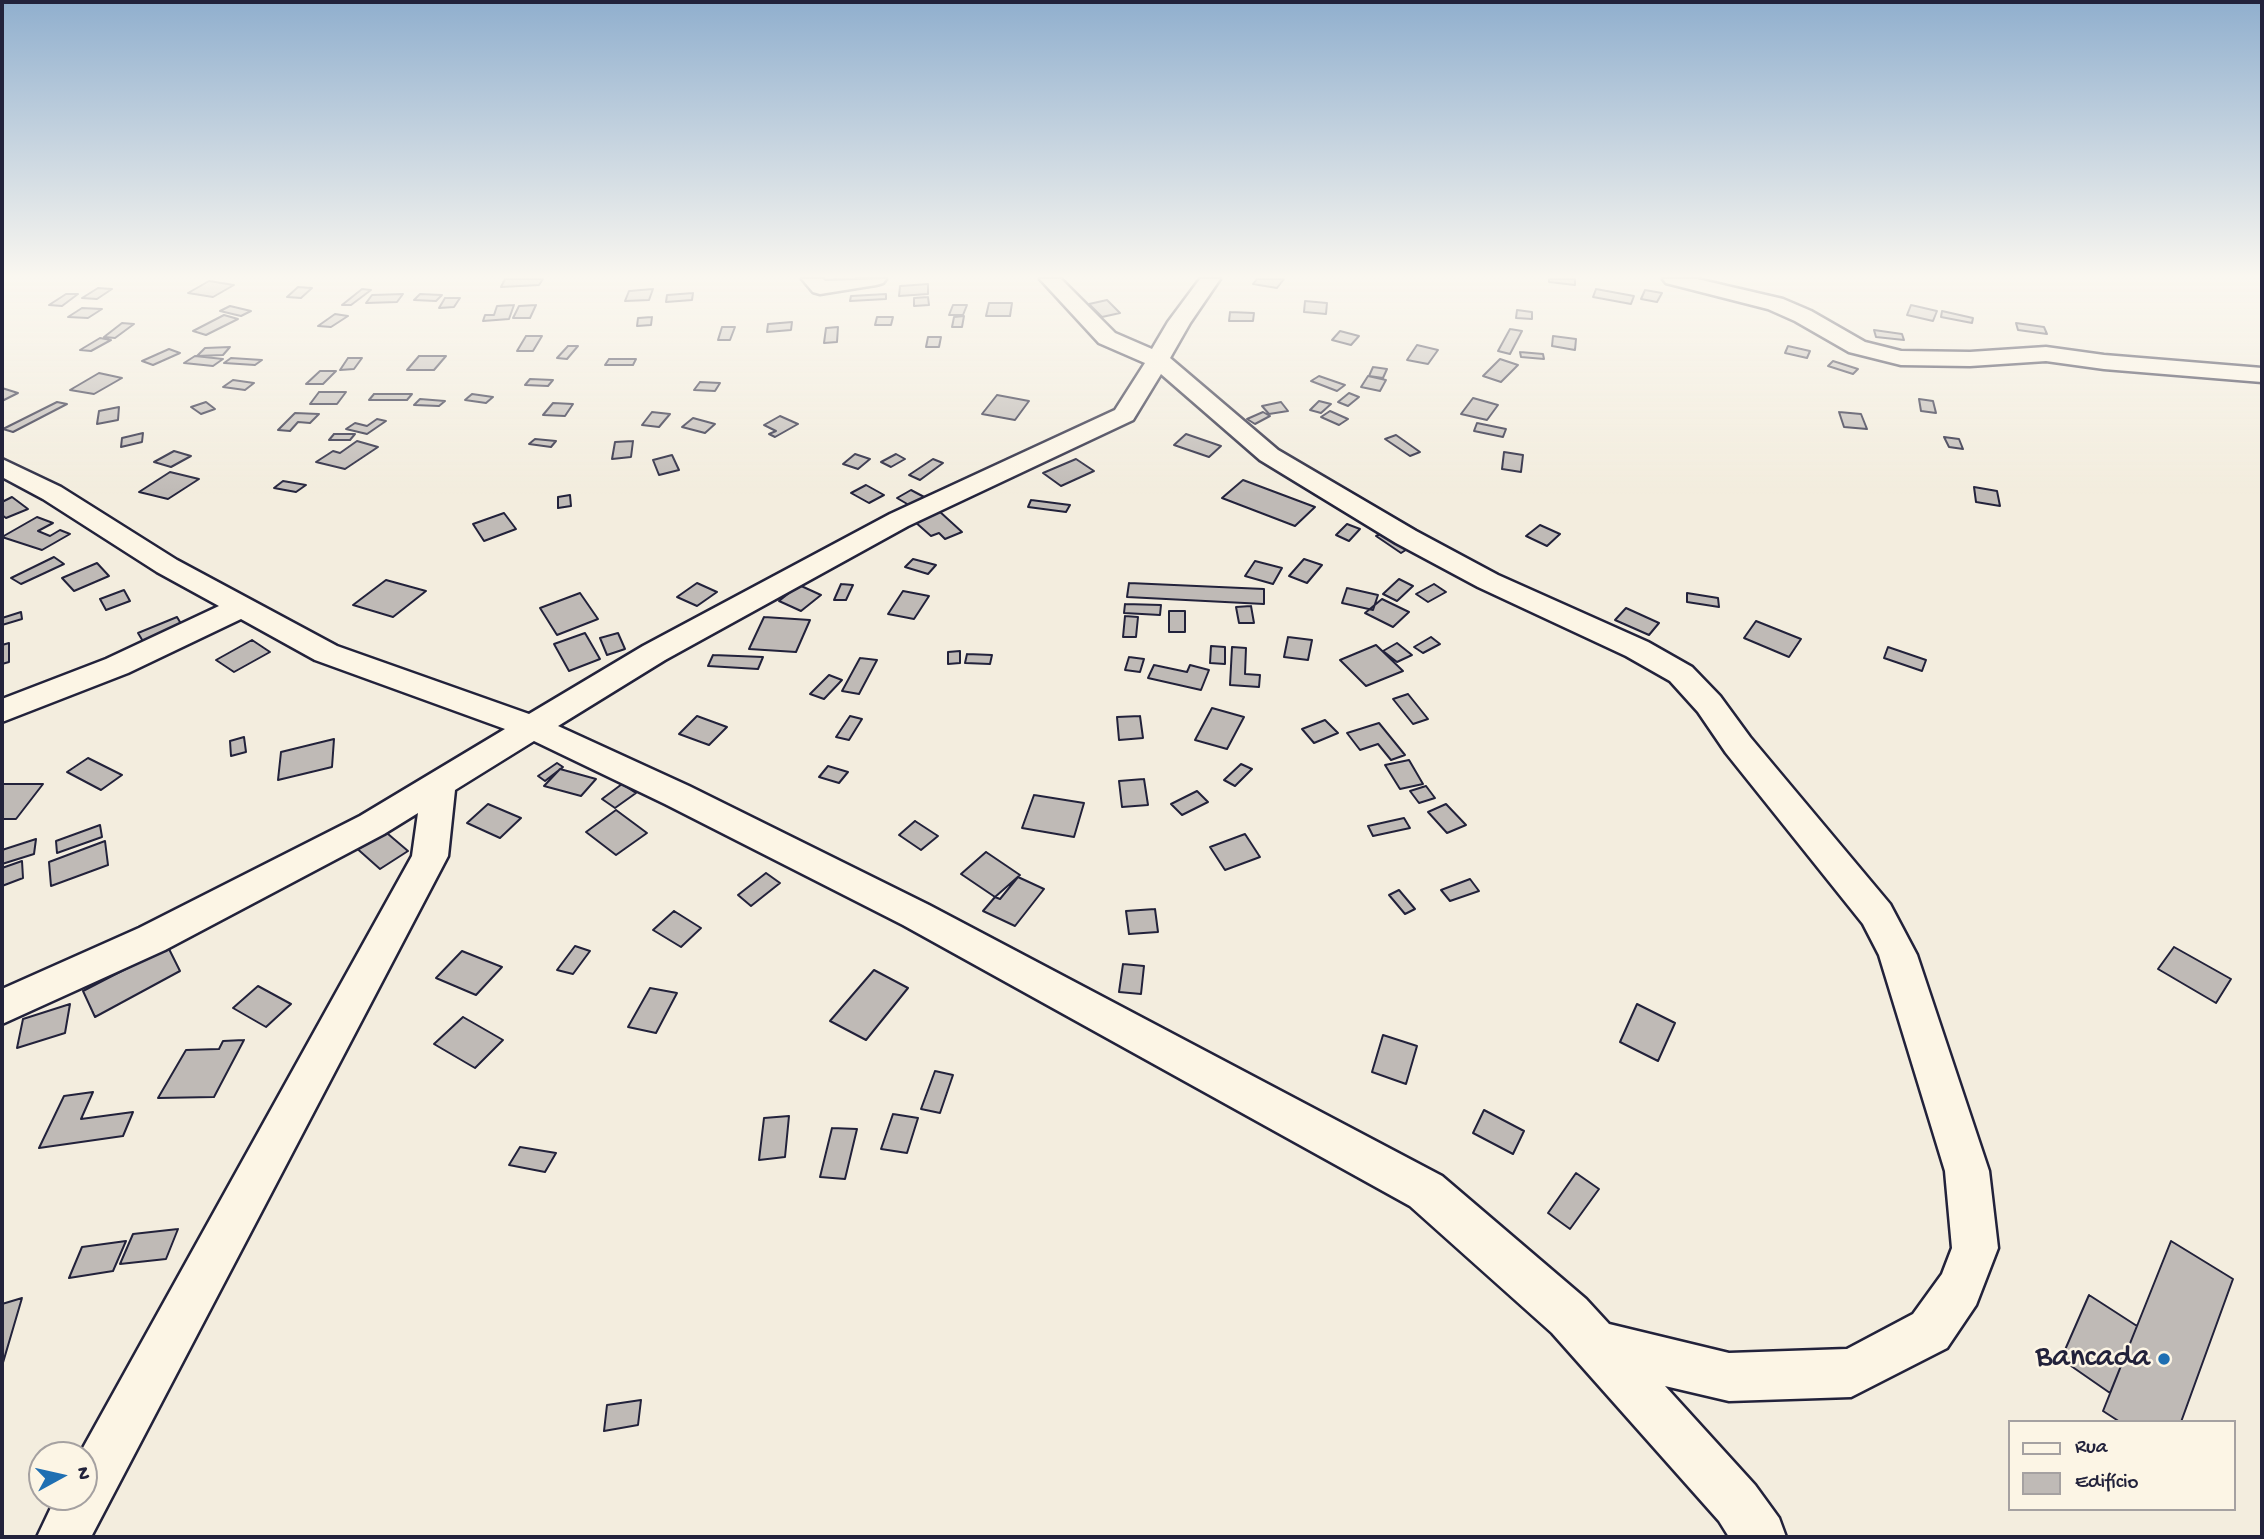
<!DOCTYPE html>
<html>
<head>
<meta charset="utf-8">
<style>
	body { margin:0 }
	#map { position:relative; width:2264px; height:1539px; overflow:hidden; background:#f3edde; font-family:"Gochi Hand",sans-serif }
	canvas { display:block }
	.frame { position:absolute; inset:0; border:4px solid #22223b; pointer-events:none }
	.legend { position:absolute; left:2008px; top:1420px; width:228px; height:91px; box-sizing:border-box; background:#fcf5e5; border:2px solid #a5a1a1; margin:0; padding:9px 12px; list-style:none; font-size:21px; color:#22223b }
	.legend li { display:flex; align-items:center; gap:14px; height:35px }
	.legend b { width:35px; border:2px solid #a5a1a1 }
	.north { position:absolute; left:28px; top:1441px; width:70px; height:70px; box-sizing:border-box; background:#fcf5e5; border:2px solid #a5a1a1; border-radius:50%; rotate:82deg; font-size:19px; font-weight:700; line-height:28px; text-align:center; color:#22223b }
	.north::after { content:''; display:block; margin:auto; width:24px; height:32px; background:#1f6fb2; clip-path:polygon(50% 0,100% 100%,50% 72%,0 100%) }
</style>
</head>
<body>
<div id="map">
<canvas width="2264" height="1539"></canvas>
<div class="frame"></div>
<ul class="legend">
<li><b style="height:9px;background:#fcf5e5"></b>Rua</li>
<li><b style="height:19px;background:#bfbab6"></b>Edifício</li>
</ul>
<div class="north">N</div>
</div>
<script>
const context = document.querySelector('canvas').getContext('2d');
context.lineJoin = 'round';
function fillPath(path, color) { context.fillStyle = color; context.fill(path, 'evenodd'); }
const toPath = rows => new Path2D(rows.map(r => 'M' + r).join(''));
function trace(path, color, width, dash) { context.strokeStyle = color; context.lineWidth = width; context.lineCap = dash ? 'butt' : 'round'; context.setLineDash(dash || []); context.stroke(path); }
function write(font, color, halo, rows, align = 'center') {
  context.font = font + ' "Gochi Hand",sans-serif'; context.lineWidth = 5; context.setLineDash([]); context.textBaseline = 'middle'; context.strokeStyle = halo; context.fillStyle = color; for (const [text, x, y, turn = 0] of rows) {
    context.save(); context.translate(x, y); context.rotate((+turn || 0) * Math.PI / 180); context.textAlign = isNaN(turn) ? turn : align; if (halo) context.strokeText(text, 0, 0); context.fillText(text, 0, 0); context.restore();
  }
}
const building = toPath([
	[505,279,543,279,539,285,501,287,505,279],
	[1257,279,1284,279,1277,288,1253,284,1257,279],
	[1549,279,1575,279,1575,285,1549,282,1549,279],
	[209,281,234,285,213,297,188,293,209,281],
	[928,284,928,294,899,296,900,286,928,284],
	[298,287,312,288,301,298,287,297,298,287],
	[98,288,112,289,97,299,82,298,98,288],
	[362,289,371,290,351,305,342,305,362,289],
	[653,289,649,300,625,301,629,291,653,289],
	[1596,289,1634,296,1631,304,1593,297,1596,289],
	[1645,290,1662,293,1657,302,1641,299,1645,290],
	[693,293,692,300,666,302,667,295,693,293],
	[66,294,78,294,62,306,49,305,66,294],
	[403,294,397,302,366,303,372,295,403,294],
	[420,294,442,295,436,301,414,300,420,294],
	[886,294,886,299,850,301,851,296,886,294],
	[928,297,929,305,914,306,914,298,928,297],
	[445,298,460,298,454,307,439,308,445,298],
	[1107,300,1120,313,1102,317,1089,304,1107,300],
	[1305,301,1327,303,1326,314,1304,312,1305,301],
	[989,303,1012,303,1010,316,986,316,989,303],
	[514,305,509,319,483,321,485,315,494,315,497,306,514,305],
	[536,305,530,318,513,318,519,306,536,305],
	[953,305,967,305,963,315,949,315,953,305],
	[1911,305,1937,311,1933,321,1907,315,1911,305],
	[230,306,251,311,241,316,220,311,230,306],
	[82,308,102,309,88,318,68,317,82,308],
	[1517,310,1532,312,1532,319,1516,318,1517,310],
	[1942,311,1973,318,1972,323,1941,317,1942,311],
	[1230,312,1254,313,1253,321,1229,321,1230,312],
	[335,314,348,316,331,327,318,326,335,314],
	[224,315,238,319,206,335,193,331,224,315],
	[964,316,962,327,952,327,954,317,964,316],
	[652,317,651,325,637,326,638,318,652,317],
	[877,317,893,317,891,325,875,325,877,317],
	[792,322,791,330,767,332,768,324,792,322],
	[122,323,134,324,115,338,104,337,122,323],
	[2016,323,2044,327,2047,334,2018,330,2016,323],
	[722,327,735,327,730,340,718,340,722,327],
	[838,327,837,342,824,343,826,328,838,327],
	[1510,329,1522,331,1510,354,1498,351,1510,329],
	[1874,330,1902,334,1904,340,1876,337,1874,330],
	[1340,331,1359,336,1351,345,1332,340,1340,331],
	[526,336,542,336,533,351,517,351,526,336],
	[1553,336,1576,339,1575,350,1552,346,1553,336],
	[928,337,941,337,939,347,926,347,928,337],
	[100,338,111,340,91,351,80,350,100,338],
	[1417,345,1438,350,1428,364,1407,360,1417,345],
	[568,346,578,346,567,359,557,358,568,346],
	[1788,346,1810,351,1807,358,1785,353,1788,346],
	[230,347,223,355,197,356,205,348,230,347],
	[169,349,180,353,153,365,142,361,169,349],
	[1520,352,1543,354,1544,359,1521,357,1520,352],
	[195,356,223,359,213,366,184,363,195,356],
	[419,356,446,356,434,370,407,370,419,356],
	[231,358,262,360,255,365,224,363,231,358],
	[348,358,362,358,354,369,340,370,348,358],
	[609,359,636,359,633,365,605,365,609,359],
	[1500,359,1518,365,1501,382,1483,376,1500,359],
	[1833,361,1858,369,1853,374,1828,366,1833,361],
	[1373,367,1387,369,1383,378,1369,376,1373,367],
	[320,371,336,371,323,384,306,384,320,371],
	[99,373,122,378,94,394,70,390,99,373],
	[1319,376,1345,385,1337,391,1311,381,1319,376],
	[1368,376,1386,380,1380,391,1361,387,1368,376],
	[530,379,553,380,548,386,525,385,530,379],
	[233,380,254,383,245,390,223,387,233,380],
	[700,382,720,383,715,391,694,390,700,382],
	[2,388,18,393,2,401,2,388],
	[319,392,346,392,337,404,310,404,319,392],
	[1349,393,1359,397,1348,406,1338,402,1349,393],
	[374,394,412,394,407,400,369,400,374,394],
	[472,394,493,397,486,403,465,400,472,394],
	[997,395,1029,401,1015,420,982,414,997,395],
	[1473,398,1498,405,1487,420,1461,414,1473,398],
	[420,399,445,401,439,406,414,405,420,399],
	[1919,399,1933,401,1936,413,1921,411,1919,399],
	[1319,401,1331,404,1321,413,1310,410,1319,401],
	[57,402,67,404,13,432,3,429,57,402],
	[206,402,215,409,201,414,191,407,206,402],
	[1281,402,1288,411,1269,414,1262,406,1281,402],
	[553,403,573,404,565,416,543,415,553,403],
	[119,407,118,420,97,424,99,411,119,407],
	[1330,411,1348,419,1339,425,1321,417,1330,411],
	[652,412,670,414,659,427,642,425,652,412],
	[1263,412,1270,416,1255,424,1247,419,1263,412],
	[1839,412,1861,414,1867,429,1844,427,1839,412],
	[295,413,319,414,310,423,298,422,290,431,278,430,295,413],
	[780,416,798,424,775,437,769,434,776,431,764,425,780,416],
	[693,418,715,424,705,433,682,427,693,418],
	[377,419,386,421,367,434,346,429,355,423,367,426,377,419],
	[1477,423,1506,429,1503,437,1474,431,1477,423],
	[143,433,142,442,121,447,122,438,143,433],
	[334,434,355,434,350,440,329,440,334,434],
	[1186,434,1221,446,1209,457,1174,445,1186,434],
	[1396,435,1420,452,1410,456,1385,439,1396,435],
	[1944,437,1959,439,1963,449,1949,447,1944,437],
	[535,439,556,441,551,447,529,444,535,439],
	[357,441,378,447,345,469,316,462,333,451,340,453,357,441],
	[633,441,631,457,612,459,615,442,633,441],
	[174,451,191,456,171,467,154,462,174,451],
	[1504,452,1523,455,1521,472,1502,469,1504,452],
	[855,454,870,459,858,469,843,464,855,454],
	[896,454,905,459,891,467,881,462,896,454],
	[672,455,679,470,659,475,653,460,672,455],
	[933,459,943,463,920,480,909,475,933,459],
	[1076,459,1094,471,1061,486,1043,473,1076,459],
	[170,472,199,479,168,499,139,492,170,472],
	[1243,480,1315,507,1295,526,1222,498,1243,480],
	[283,481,306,485,296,492,274,488,283,481],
	[866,485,884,495,869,503,851,493,866,485],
	[1974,487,1997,491,2000,506,1976,502,1974,487],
	[911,490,928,499,914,508,897,498,911,490],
	[570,495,571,506,558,508,558,497,570,495],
	[12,497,28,509,6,518,2,515,2,502,12,497],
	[1031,500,1070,505,1066,512,1028,507,1031,500],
	[939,511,962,532,945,539,939,533,931,536,914,521,939,511],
	[504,513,516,529,484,541,473,524,504,513],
	[37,517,53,523,38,531,50,536,60,530,70,534,42,550,2,537,37,517],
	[1347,524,1360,529,1349,541,1336,535,1347,524],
	[1540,525,1560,534,1547,546,1526,536,1540,525],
	[1385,532,1409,548,1401,553,1376,536,1385,532],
	[54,557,64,564,21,584,11,578,54,557],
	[913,559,936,565,928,574,905,567,913,559],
	[1304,559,1322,565,1307,583,1289,576,1304,559],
	[1255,561,1282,568,1273,584,1245,576,1255,561],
	[97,563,109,576,74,591,62,578,97,563],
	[1399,579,1413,586,1397,601,1383,594,1399,579],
	[386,580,426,591,393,617,353,605,386,580],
	[697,583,717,592,697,606,677,597,697,583],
	[1129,583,1264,589,1264,604,1127,597,1129,583],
	[841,584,853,585,846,600,834,600,841,584],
	[1434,584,1446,592,1428,602,1416,594,1434,584],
	[799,585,821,595,801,611,779,601,799,585],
	[1347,588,1378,595,1373,610,1342,603,1347,588],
	[124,590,130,601,106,610,100,599,124,590],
	[903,591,929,596,914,619,888,614,903,591],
	[580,593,598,619,557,635,540,608,580,593],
	[1687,593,1718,598,1719,607,1687,602,1687,593],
	[1382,599,1409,612,1393,627,1365,613,1382,599],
	[1125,604,1161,605,1160,615,1124,613,1125,604],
	[1251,606,1254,623,1239,623,1236,607,1251,606],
	[1626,608,1659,623,1649,635,1615,620,1626,608],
	[1169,611,1185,611,1185,632,1169,632,1169,611],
	[21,612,22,619,2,625,2,618,21,612],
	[1125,616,1138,617,1136,637,1123,637,1125,616],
	[177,617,183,627,144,643,138,633,177,617],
	[764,617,810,620,796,652,749,649,764,617],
	[1756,621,1801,639,1789,657,1744,638,1756,621],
	[585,633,600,659,569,671,554,644,585,633],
	[618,633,625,649,607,655,600,638,618,633],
	[1288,637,1312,640,1308,660,1284,657,1288,637],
	[1431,637,1440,644,1423,653,1414,647,1431,637],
	[252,640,270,652,234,672,216,660,252,640],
	[9,643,9,662,2,664,2,645,9,643],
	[1397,643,1412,655,1397,662,1383,651,1397,643],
	[1376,645,1403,671,1366,686,1340,660,1376,645],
	[1211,646,1225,647,1225,664,1210,663,1211,646],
	[1232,647,1246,648,1245,674,1260,675,1259,687,1230,685,1232,647],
	[1888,647,1926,660,1922,671,1884,658,1888,647],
	[960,651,960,663,948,664,948,652,960,651],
	[967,654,992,655,990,664,965,663,967,654],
	[713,655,763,657,758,669,708,666,713,655],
	[1129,657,1144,659,1140,672,1125,670,1129,657],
	[860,658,877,660,859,694,842,691,860,658],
	[1154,665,1187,672,1190,665,1209,670,1201,690,1148,678,1154,665],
	[829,675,842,680,824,699,810,694,829,675],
	[1408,694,1428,719,1413,724,1393,699,1408,694],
	[1212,708,1244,717,1227,749,1195,740,1212,708],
	[697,716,727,727,709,745,679,734,697,716],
	[850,716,862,719,849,740,836,737,850,716],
	[1140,716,1143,738,1119,740,1117,717,1140,716],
	[1325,720,1338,733,1314,743,1302,729,1325,720],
	[1379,723,1405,755,1391,760,1378,744,1360,750,1347,733,1379,723],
	[244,737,246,752,231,756,230,741,244,737],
	[334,739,332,767,278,780,281,752,334,739],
	[88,758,122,775,101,790,67,772,88,758],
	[1409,760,1423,784,1400,789,1385,765,1409,760],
	[557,763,563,767,545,781,538,776,557,763],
	[1241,764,1252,769,1235,786,1224,780,1241,764],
	[828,766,848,772,839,783,819,777,828,766],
	[560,769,596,779,581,796,544,786,560,769],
	[1144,779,1148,805,1122,807,1119,781,1144,779],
	[2,784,43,784,16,819,2,819,2,784],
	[622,784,636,793,615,808,602,799,622,784],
	[1426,786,1435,798,1419,803,1410,791,1426,786],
	[1197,791,1208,802,1182,815,1171,804,1197,791],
	[1034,795,1084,803,1074,837,1022,828,1034,795],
	[488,804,521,818,500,838,467,823,488,804],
	[1446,804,1466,825,1447,833,1428,812,1446,804],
	[616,810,647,833,616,855,586,832,616,810],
	[1404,818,1410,828,1373,836,1368,826,1404,818],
	[915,821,938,836,921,850,899,835,915,821],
	[100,825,102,837,57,853,56,841,100,825],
	[381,828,408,851,380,869,353,845,381,828],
	[1245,834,1260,857,1225,870,1210,847,1245,834],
	[36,839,34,854,2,864,2,850,36,839],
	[105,841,108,865,51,886,49,862,105,841],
	[986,852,1020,875,995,897,961,874,986,852],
	[22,861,23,878,2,886,2,868,22,861],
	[766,873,780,883,751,906,738,895,766,873],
	[1018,877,1044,889,1015,926,983,911,995,897,1000,899,1018,877],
	[1470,879,1479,891,1450,901,1441,890,1470,879],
	[1399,890,1415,909,1405,914,1389,895,1399,890],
	[1155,909,1158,932,1129,934,1126,911,1155,909],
	[674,911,701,928,681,947,653,930,674,911],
	[575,946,590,951,573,974,557,970,575,946],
	[168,947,180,971,95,1017,83,991,168,947],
	[2174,947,2231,979,2216,1003,2158,969,2174,947],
	[462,951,502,967,476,995,436,978,462,951],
	[1123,964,1144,966,1141,994,1119,992,1123,964],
	[874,970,908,988,866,1040,830,1021,874,970],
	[258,986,291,1004,266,1027,233,1008,258,986],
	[650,988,677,993,656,1033,628,1027,650,988],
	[70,1004,65,1033,17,1048,23,1019,70,1004],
	[1637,1004,1675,1023,1658,1061,1620,1042,1637,1004],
	[463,1017,503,1040,475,1068,434,1044,463,1017],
	[1383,1035,1417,1046,1406,1084,1372,1072,1383,1035],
	[244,1040,214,1097,158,1098,186,1050,219,1049,223,1041,244,1040],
	[935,1071,953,1075,940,1113,921,1109,935,1071],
	[93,1092,81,1119,133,1112,123,1136,39,1148,64,1096,93,1092],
	[1484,1110,1524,1131,1513,1154,1473,1133,1484,1110],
	[893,1114,918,1118,907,1153,881,1149,893,1114],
	[789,1116,785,1157,759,1160,764,1118,789,1116],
	[832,1128,857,1129,845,1179,820,1177,832,1128],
	[520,1147,556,1153,545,1172,509,1165,520,1147],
	[1576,1173,1599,1189,1570,1229,1548,1213,1576,1173],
	[178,1229,166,1259,120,1264,133,1234,178,1229],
	[126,1241,113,1271,69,1278,82,1247,126,1241],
	[2171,1241,2233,1279,2181,1422,2120,1422,2103,1411,2171,1241],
	[2089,1295,2137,1326,2110,1393,2061,1359,2089,1295],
	[22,1298,2,1366,2,1304,22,1298],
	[641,1400,638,1425,604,1431,607,1405,641,1400]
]);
fillPath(building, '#bfbab6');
trace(building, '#22223b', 2);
const minor = toPath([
	[802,279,823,279,825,281,886,279,883,283,876,285,820,294,813,292,802,279],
	[1040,279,1061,279,1115,333,1152,349,1168,322,1200,279,1220,279,1190,323,1170,358,1278,450,1416,531,1498,575,1648,642,1692,667,1720,696,1750,737,1890,904,1917,955,1989,1171,1998,1248,1976,1305,1947,1348,1851,1397,1729,1401,1665,1386,1755,1485,1779,1518,1786,1537,1729,1537,1719,1521,1552,1333,1410,1206,903,925,665,804,534,741,455,790,448,856,91,1537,37,1537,56,1497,84,1497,84,1455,79,1455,412,856,418,813,384,834,165,950,2,1024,2,989,139,928,360,816,505,729,315,660,241,619,128,673,2,722,2,699,106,659,219,606,157,572,43,499,2,477,2,459,61,487,177,560,337,646,529,714,643,646,890,514,1115,410,1145,363,1099,343,1040,279],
	[1161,374,1260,460,1396,543,1478,587,1626,656,1670,681,1698,712,1726,753,1863,924,1879,955,1945,1171,1952,1248,1942,1274,1913,1314,1847,1349,1729,1353,1609,1324,1586,1299,1442,1176,929,905,689,786,558,726,665,660,908,526,1133,420,1161,374],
	[1663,279,1697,279,1783,299,1811,311,1865,342,1901,351,1970,352,2046,347,2104,355,2262,368,2262,382,2104,369,2046,361,1970,366,1901,365,1849,352,1795,321,1768,309,1666,283,1663,279]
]);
trace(minor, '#22223b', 5);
fillPath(minor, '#fcf5e5');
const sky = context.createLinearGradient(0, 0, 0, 494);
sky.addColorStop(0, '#90afce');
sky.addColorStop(0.56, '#faf7f0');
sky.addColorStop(1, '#faf7f000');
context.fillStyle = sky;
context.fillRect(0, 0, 2264, 494);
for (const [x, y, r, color] of [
	[2164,1359,7,"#1f6fb2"]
]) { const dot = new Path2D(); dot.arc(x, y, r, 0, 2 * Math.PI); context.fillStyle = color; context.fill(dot); trace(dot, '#fcf5e5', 2.5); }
write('32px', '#22223b', '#fcf5e5', [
	["Bancada",2150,1359]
], 'right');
</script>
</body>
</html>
